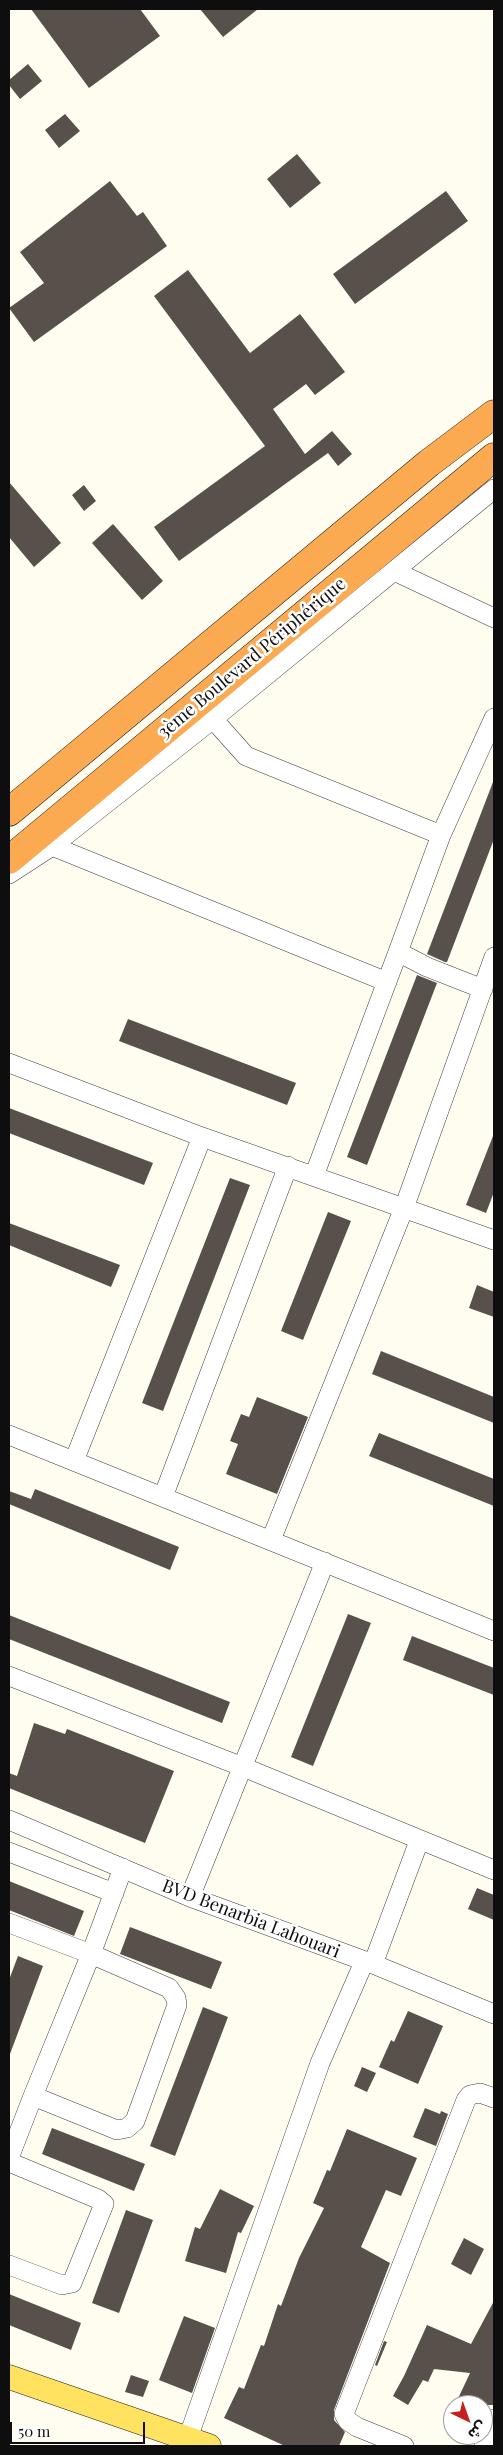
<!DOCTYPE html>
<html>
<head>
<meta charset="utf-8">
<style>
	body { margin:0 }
	#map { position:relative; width:503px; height:2455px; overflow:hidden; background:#fffdf0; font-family:"Playfair Display","Noto Sans Arabic",serif }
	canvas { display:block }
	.frame { position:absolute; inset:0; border:10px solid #0e0e0e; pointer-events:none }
	.north { position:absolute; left:443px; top:2395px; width:50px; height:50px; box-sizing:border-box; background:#fff; border:1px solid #9f9f9f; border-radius:50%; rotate:138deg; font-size:14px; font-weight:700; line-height:20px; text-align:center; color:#0e0e0e }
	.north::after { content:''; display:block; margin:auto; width:18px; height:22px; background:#c6211f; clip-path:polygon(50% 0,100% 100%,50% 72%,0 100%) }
	.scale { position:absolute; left:10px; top:2422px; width:135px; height:22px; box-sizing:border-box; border:2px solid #0e0e0e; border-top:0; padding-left:6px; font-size:15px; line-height:18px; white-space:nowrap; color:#0e0e0e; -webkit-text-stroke:4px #fff; paint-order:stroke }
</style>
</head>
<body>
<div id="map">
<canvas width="503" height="2455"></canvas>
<div class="frame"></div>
<div class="north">ش</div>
<div class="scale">50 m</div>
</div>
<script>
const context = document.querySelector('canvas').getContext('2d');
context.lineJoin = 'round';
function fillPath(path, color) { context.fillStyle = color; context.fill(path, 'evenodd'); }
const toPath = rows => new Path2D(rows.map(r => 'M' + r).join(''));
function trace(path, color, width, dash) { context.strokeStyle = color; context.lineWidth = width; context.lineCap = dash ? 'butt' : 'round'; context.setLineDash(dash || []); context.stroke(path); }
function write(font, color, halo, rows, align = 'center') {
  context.font = font + ' "Playfair Display",serif'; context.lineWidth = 5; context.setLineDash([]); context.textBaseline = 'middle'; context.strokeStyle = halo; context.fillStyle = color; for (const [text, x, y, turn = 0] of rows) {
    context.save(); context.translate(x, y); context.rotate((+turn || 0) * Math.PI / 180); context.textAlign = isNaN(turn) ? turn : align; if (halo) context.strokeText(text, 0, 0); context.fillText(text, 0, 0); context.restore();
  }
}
fillPath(toPath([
	[31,9,140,9,160,36,89,88],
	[200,9,258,9,223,37],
	[28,64,42,81,20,99,9,85,9,80],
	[65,114,80,131,59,148,45,130],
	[297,154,321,183,290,208,267,179],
	[110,181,137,216,143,212,167,246,34,342,9,308,44,283,20,252],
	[446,191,468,221,355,304,333,274],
	[188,270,250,353,300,314,345,372,315,395,306,384,273,409,305,454,332,431,352,454,338,466,328,453,179,561,154,527,265,446,154,296],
	[9,482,61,543,34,567,9,537],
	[84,485,96,501,84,511,72,495],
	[113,524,163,581,142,600,92,543],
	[493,782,494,839,447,962,445,962,427,954],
	[417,975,437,983,367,1165,347,1157],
	[128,1019,296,1083,287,1105,119,1041],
	[9,1108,153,1163,144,1185,9,1133],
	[493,1136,494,1192,486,1213,466,1205],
	[230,1178,250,1185,163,1411,142,1403],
	[328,1212,351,1221,303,1340,281,1331],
	[9,1223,120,1265,111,1287,9,1245],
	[477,1285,494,1292,494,1317,469,1308],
	[381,1351,494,1397,494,1423,372,1374],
	[257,1397,308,1417,277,1494,226,1474,238,1444,230,1441,241,1414,249,1417],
	[379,1433,494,1479,494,1506,369,1456],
	[35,1489,179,1547,170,1570,9,1504,9,1491,31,1499],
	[348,1614,371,1623,313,1766,291,1757],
	[9,1615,230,1702,222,1723,9,1639],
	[412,1636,494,1668,494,1695,403,1660],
	[34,1723,65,1734,67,1729,174,1771,145,1843,9,1788,9,1773,17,1776],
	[9,1881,84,1911,74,1936,9,1910],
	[477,1888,494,1895,494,1920,468,1909],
	[130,1927,222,1962,211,1989,120,1954],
	[18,1956,43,1966,10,2054,9,1980],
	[203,2007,228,2017,175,2156,150,2146],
	[408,2011,443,2026,418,2084,379,2067,391,2040,394,2042],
	[362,2067,376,2073,367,2092,354,2086],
	[425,2108,440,2114,441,2111,448,2114,436,2146,413,2137],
	[52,2128,145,2164,134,2191,42,2154],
	[347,2129,417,2158,401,2196,386,2190,361,2247,390,2263,334,2410,334,2420,345,2432,339,2446,285,2446,224,2418,239,2387,244,2389,261,2345,264,2346,278,2304,281,2306,299,2258,324,2208,313,2203,327,2170,330,2171],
	[220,2189,254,2206,241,2233,238,2232,226,2273,185,2261,195,2227,200,2229],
	[126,2210,153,2220,119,2313,92,2303],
	[464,2238,484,2249,471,2275,451,2264],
	[9,2294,81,2323,71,2350,9,2325],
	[494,2301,494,2405,455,2405,470,2373,434,2369,428,2382,423,2380,408,2405,393,2396,404,2376,427,2325,471,2344],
	[184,2316,215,2328,192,2393,159,2380],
	[384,2341,387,2342,377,2366,375,2365],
	[131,2375,149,2381,143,2397,125,2392]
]), '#58504a');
const minor = toPath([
	[394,571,494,618],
	[213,719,246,756,441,835],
	[52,846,387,982],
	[9,874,52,846,213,719,494,489],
	[398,952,441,835,494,718],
	[9,1063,202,1137,494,1240],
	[314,1176,398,952,427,967,483,989],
	[9,1435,494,1631],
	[74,1461,202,1137],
	[163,1497,288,1166],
	[271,1540,404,1208,494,957],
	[9,1676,243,1767,494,1870],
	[9,1820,190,1897,373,1964,494,2014],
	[9,1852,114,1893],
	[190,1897,325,1562],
	[9,1923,91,1954,123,1868],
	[373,1964,419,1841],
	[9,2158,33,2096,91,1954,169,1988,176,1998,177,2005,135,2121,127,2128,117,2130,33,2096],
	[9,2162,98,2199,104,2204,72,2283,62,2285,9,2265],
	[188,2438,320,2063,364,1962],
	[404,2446,357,2427,348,2421,344,2414,466,2100,470,2095,480,2093,494,2098],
	[484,2446,494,2419]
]);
const major = toPath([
	[9,2377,209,2446]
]);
const highway = toPath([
	[9,812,429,463,494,414],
	[9,860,494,457]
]);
trace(minor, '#414141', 20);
trace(major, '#1f1f1f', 25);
trace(highway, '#1f1f1f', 29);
trace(minor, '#fff', 19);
trace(major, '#ffe360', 24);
trace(highway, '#fbaa51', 28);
write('18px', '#0e0e0e', '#fff', [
	["3ème Boulevard Périphérique",252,658,-40],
	["BVD Benarbia Lahouari",251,1919,21]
]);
</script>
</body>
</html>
